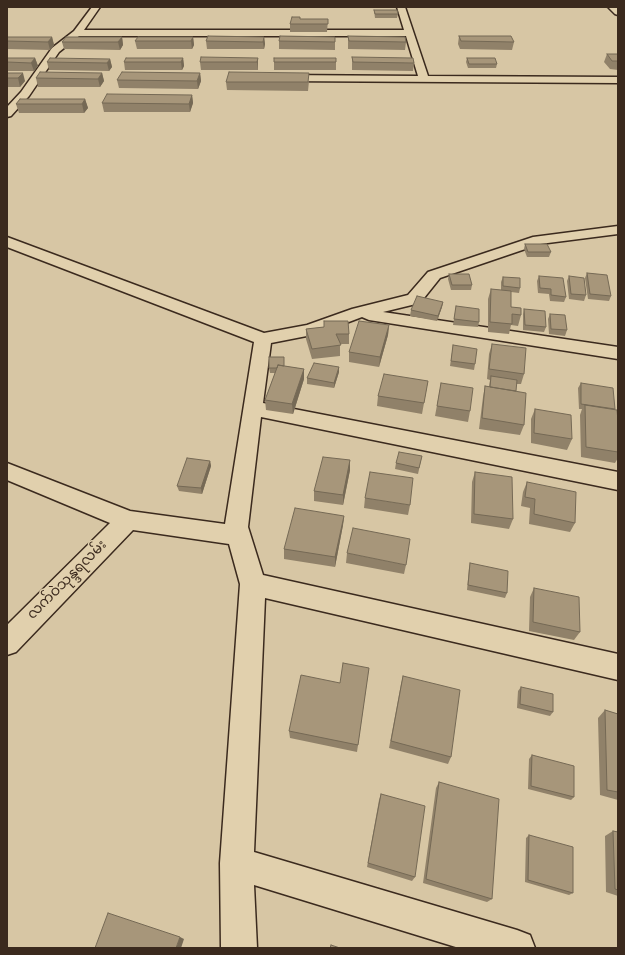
<!DOCTYPE html>
<html>
<head>
<meta charset="utf-8">
<style>
	body { margin:0 }
	#map { position:relative; width:625px; height:955px; overflow:hidden; background:#d7c6a4; font-family:"Indie Flower",sans-serif }
	canvas { display:block }
	.frame { position:absolute; inset:0; border:8px solid #3b2a1e; pointer-events:none }
</style>
</head>
<body>
<div id="map">
<canvas width="625" height="955"></canvas>
<div class="frame"></div>
</div>
<script>
const context = document.querySelector('canvas').getContext('2d');
context.lineJoin = 'round';
const toPath = rows => new Path2D(rows.map(r => 'M' + r).join(''));
function trace(path, color, width, dash) { context.strokeStyle = color; context.lineWidth = width; context.lineCap = dash ? 'butt' : 'round'; context.setLineDash(dash || []); context.stroke(path); }
function fillPath(path, color) { context.fillStyle = color; context.fill(path, 'evenodd'); }
function write(font, color, halo, rows, align = 'center') {
  context.font = font + ' "Indie Flower","Noto Sans Myanmar",sans-serif'; context.lineWidth = 3; context.setLineDash([]); context.textBaseline = 'middle'; context.strokeStyle = halo; context.fillStyle = color; for (const [text, x, y, turn = 0] of rows) {
    context.save(); context.translate(x, y); context.rotate((+turn || 0) * Math.PI / 180); context.textAlign = isNaN(turn) ? turn : align; if (halo) context.strokeText(text, 0, 0); context.fillText(text, 0, 0); context.restore();
  }
}
const minor = toPath([
	[92,7,100,7,84,30,404,30,397,7,405,7,428,76,618,77,618,83,280,81,275,78,280,75,418,76,406,36,79,36,59,52,29,96,11,116,7,117,7,107,21,92,52,48,74,31,92,7],
	[608,7,617,7,618,15,615,14,608,7],
	[618,226,618,234,540,244,440,278,420,303,383,312,618,347,618,359,369,320,362,317,317,334,271,343,263,403,618,472,618,490,261,417,248,527,263,575,618,654,618,680,265,598,254,852,517,930,530,935,535,948,459,948,254,885,257,948,221,948,220,863,240,584,229,544,133,530,16,652,7,655,7,625,110,523,7,480,7,463,130,511,225,524,254,342,7,247,7,237,264,333,307,325,352,309,408,295,428,272,533,237,618,226]
]);
trace(minor, '#3b2a1e', 3);
fillPath(minor, '#e1d0ad');
fillPath(toPath([
	[374,10,398,14,397,18,375,18],
	[300,19,328,19,327,32,290,32,290,24],
	[348,36,406,42,405,50,348,49],
	[459,36,514,42,512,50,460,49,458,44],
	[7,37,52,37,54,45,50,50,7,49],
	[122,37,123,45,120,50,64,49,62,42],
	[193,37,194,45,192,49,137,49,135,41],
	[264,37,265,44,264,49,207,49,206,41],
	[335,37,335,50,279,49,279,41],
	[607,54,618,54,618,70,610,69,604,62],
	[352,57,414,63,413,71,352,70],
	[7,58,35,58,38,66,34,71,7,71],
	[183,58,184,66,182,70,125,70,124,62],
	[258,58,258,70,201,70,200,62],
	[336,58,336,70,274,70,274,62],
	[467,58,497,64,496,68,468,68,466,62],
	[110,59,112,67,109,71,49,70,47,62],
	[7,73,25,81,20,87,7,87],
	[102,73,104,81,100,87,38,87,36,78],
	[200,73,201,81,198,89,119,88,117,80],
	[309,81,308,91,227,90,226,82],
	[192,95,193,103,190,112,104,112,102,103],
	[85,99,88,108,84,113,19,113,16,104],
	[525,244,551,252,549,257,527,257,524,249],
	[587,273,611,296,609,301,588,299,585,278],
	[449,274,472,285,471,290,451,290,448,279],
	[539,276,566,297,564,302,550,301,549,294,538,293,537,281],
	[569,276,586,295,584,301,569,299,567,281],
	[503,277,520,288,519,293,511,292,511,307,521,315,518,326,511,325,509,334,488,332,488,299,491,289,501,290,501,282],
	[443,302,442,307,437,321,410,316,411,310],
	[456,306,479,322,478,327,453,325],
	[524,309,546,327,544,332,523,330,523,314],
	[550,314,567,330,565,336,549,334,548,319],
	[389,325,388,335,379,367,349,362,349,352],
	[324,327,349,334,349,344,340,344,340,356,312,359,306,339,306,329],
	[492,344,524,374,521,384,516,384,516,391,524,425,520,435,479,429,483,397,485,386,489,387,490,380,487,379,489,354],
	[453,345,475,364,474,370,450,366],
	[284,366,304,369,304,379,293,414,266,410,265,400,275,373,270,373,269,368],
	[339,367,339,372,334,388,307,384,307,378],
	[428,381,422,414,377,406,378,396],
	[441,383,470,411,468,422,435,416],
	[581,383,615,409,618,421,618,458,615,463,581,457,580,415,582,409,579,409,578,388],
	[535,409,572,439,567,450,531,443,531,419],
	[422,456,418,474,395,469,396,463],
	[350,460,350,470,343,505,314,501,314,491],
	[210,461,211,466,202,494,179,491,177,486],
	[475,472,513,519,509,529,471,523,472,482],
	[527,482,575,523,570,532,529,524,530,508,521,506,523,492],
	[365,498,410,505,408,515,364,508],
	[344,516,343,525,335,567,284,559,284,549],
	[347,553,406,565,404,574,346,563],
	[470,563,507,593,505,598,467,590,469,568],
	[534,588,580,632,574,640,529,631,530,597],
	[369,668,357,752,290,738,289,731,340,683],
	[403,676,451,757,448,764,389,748,401,684],
	[521,687,553,712,550,716,517,708,518,691],
	[605,710,618,714,618,800,600,795,598,718],
	[532,755,574,797,571,800,528,789,529,759],
	[439,782,492,899,487,902,423,883,436,788],
	[381,794,415,877,412,881,367,867,379,800],
	[613,831,618,832,618,896,606,892,605,836],
	[529,835,573,893,569,895,525,882,526,838]
]), '#908169');
fillPath(toPath([
	[52,37,54,45,50,50,48,42],
	[122,37,123,45,120,50,118,42],
	[193,37,194,45,192,49,191,41],
	[264,37,265,44,264,49,263,42],
	[35,58,38,66,34,71,31,63],
	[183,58,184,66,182,70,181,62],
	[258,58,258,70,257,62],
	[110,59,112,67,109,71,107,63],
	[23,73,25,81,20,87,18,78],
	[102,73,104,81,100,87,98,79],
	[200,73,201,81,198,89,197,81],
	[192,95,193,103,190,112,189,104],
	[85,99,88,108,84,113,82,104],
	[443,302,442,307,437,321,438,316],
	[389,325,388,335,379,367,380,357],
	[339,367,339,372,334,388,334,383],
	[304,369,304,379,293,414,292,404],
	[350,460,350,470,343,505,343,495],
	[210,461,211,466,202,494,201,488],
	[344,516,343,525,335,567,335,557],
	[180,937,184,939,181,948,176,948]
]), '#756955');
const building = toPath([
	[374,10,397,10,398,14,375,14,374,10],
	[292,17,300,17,300,19,328,19,328,24,290,24,292,17],
	[208,36,264,37,263,42,206,41,208,36],
	[280,36,335,37,335,42,279,41,280,36],
	[348,36,405,37,406,42,349,41,348,36],
	[459,36,511,36,514,42,461,41,459,36],
	[7,37,52,37,48,42,7,41,7,37],
	[66,37,122,37,118,42,62,42,66,37],
	[138,37,193,37,191,41,135,41,138,37],
	[607,54,618,54,618,61,612,61,607,54],
	[201,57,258,58,257,62,200,62,201,57],
	[352,57,413,58,414,63,353,62,352,57],
	[7,58,35,58,31,63,7,62,7,58],
	[50,58,110,59,107,63,47,62,50,58],
	[126,58,183,58,181,62,124,62,126,58],
	[274,58,336,58,336,62,274,62,274,58],
	[467,58,495,58,497,64,469,64,467,58],
	[40,72,102,73,98,79,36,78,40,72],
	[122,72,200,73,197,81,117,80,122,72],
	[229,72,309,73,308,82,226,82,229,72],
	[7,73,23,73,18,78,7,78,7,73],
	[107,94,192,95,189,104,102,103,107,94],
	[20,99,85,99,82,104,16,104,20,99],
	[525,244,547,244,551,252,528,252,525,244],
	[587,273,607,275,611,296,590,294,587,273],
	[449,274,469,274,472,285,452,285,449,274],
	[539,276,563,278,566,297,551,295,551,289,540,288,539,276],
	[569,276,584,278,586,295,571,294,569,276],
	[503,277,520,278,520,288,503,286,503,277],
	[491,289,511,291,511,307,521,308,521,315,512,314,512,324,490,322,491,289],
	[417,296,443,302,438,316,411,310,417,296],
	[456,306,479,309,479,322,454,319,456,306],
	[524,309,545,311,546,327,525,325,524,309],
	[550,314,565,315,567,330,551,329,550,314],
	[324,321,348,321,349,334,336,334,341,345,312,349,306,329,324,327,324,321],
	[359,321,389,325,380,357,349,352,359,321],
	[492,344,526,348,524,374,489,369,492,344],
	[453,345,477,349,475,364,451,361,453,345],
	[269,357,284,357,284,366,278,365,277,368,269,368,269,357],
	[314,363,339,367,334,383,307,378,314,363],
	[278,365,304,369,292,404,265,400,278,365],
	[384,374,428,381,424,403,378,396,384,374],
	[491,376,517,380,516,391,490,387,491,376],
	[441,383,473,388,470,411,437,406,441,383],
	[581,383,613,388,615,409,581,404,581,383],
	[485,386,526,393,524,425,482,418,485,386],
	[585,405,617,410,618,421,618,452,586,447,585,405],
	[535,409,571,415,572,439,534,433,535,409],
	[399,452,422,456,419,468,396,463,399,452],
	[323,457,350,460,343,495,314,491,323,457],
	[187,458,210,461,201,488,177,486,187,458],
	[370,472,413,478,410,505,365,498,370,472],
	[475,472,512,477,513,519,474,514,475,472],
	[527,482,576,492,575,523,534,514,535,499,525,497,527,482],
	[295,508,344,516,335,557,284,549,295,508],
	[353,528,410,539,406,565,347,553,353,528],
	[470,563,508,571,507,593,468,585,470,563],
	[534,588,579,597,580,632,533,622,534,588],
	[343,663,369,668,358,745,289,731,301,675,340,683,343,663],
	[403,676,460,690,451,757,391,741,403,676],
	[521,687,553,694,553,712,520,704,521,687],
	[605,710,618,714,618,792,607,790,605,710],
	[532,755,574,766,574,797,531,786,532,755],
	[439,782,499,799,492,899,426,879,439,782],
	[381,794,425,806,415,877,368,863,381,794],
	[613,831,618,832,618,890,615,889,613,831],
	[529,835,573,847,573,893,528,880,529,835],
	[108,913,180,937,176,948,95,948,108,913],
	[331,945,340,948,330,948,331,945]
]);
fillPath(building, '#a7967a');
trace(building, '#756955', 1);
write('14px', '#3b2a1e', '#e1d0ad', [
	["လက်ဝဲသုန္ဒရလမ်း",68,581,-45]
]);
</script>
</body>
</html>
